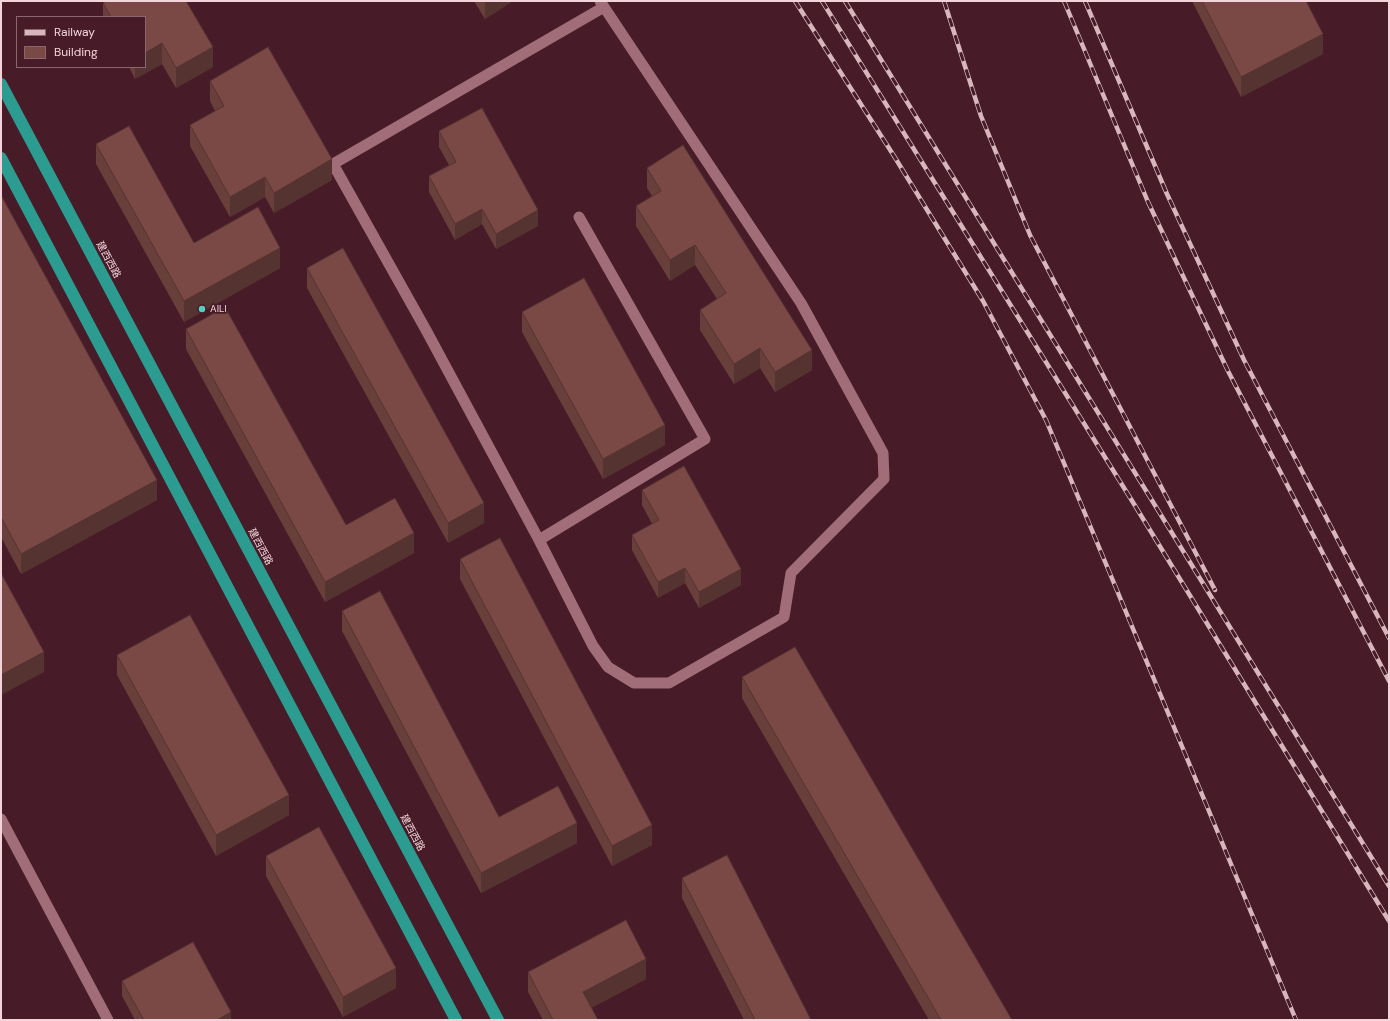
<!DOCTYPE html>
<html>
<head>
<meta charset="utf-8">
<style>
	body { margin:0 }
	#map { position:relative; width:1390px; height:1021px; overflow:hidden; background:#471c28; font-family:"DM Sans",sans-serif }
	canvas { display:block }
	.frame { position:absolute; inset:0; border:2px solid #f2d4da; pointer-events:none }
	.legend { position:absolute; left:16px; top:16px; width:130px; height:52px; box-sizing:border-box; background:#471c28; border:1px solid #8b666f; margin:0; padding:5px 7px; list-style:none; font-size:12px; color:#f2d4da }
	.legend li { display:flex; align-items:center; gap:8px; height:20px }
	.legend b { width:20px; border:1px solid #8b666f }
</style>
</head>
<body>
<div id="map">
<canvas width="1390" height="1021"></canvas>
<div class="frame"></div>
<ul class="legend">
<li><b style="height:5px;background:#d7b6bd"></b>Railway</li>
<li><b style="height:11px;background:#7a4945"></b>Building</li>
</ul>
</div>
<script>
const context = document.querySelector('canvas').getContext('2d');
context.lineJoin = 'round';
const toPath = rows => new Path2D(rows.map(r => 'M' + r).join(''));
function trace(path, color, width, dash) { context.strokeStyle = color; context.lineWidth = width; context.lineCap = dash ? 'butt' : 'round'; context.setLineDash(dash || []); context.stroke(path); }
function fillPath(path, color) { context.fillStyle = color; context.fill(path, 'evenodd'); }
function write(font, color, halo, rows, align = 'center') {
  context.font = font + ' "DM Sans","Noto Sans SC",sans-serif'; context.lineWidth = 3.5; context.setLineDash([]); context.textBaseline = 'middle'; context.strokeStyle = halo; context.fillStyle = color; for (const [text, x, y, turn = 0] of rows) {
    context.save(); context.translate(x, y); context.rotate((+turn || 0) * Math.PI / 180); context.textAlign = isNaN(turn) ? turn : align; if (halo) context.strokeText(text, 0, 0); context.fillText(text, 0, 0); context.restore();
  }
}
trace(toPath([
	[600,1,604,7,801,303,883,453,884,479,791,573,784,617,669,683,634,683,608,667,593,646,539,540,426,330,333,164,604,7],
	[539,540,705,439,579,217],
	[1,819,108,1020]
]), '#a16d78', 11);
trace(toPath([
	[1,84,498,1020],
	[1,158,456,1020]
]), '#2c9c91', 12);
const rail = toPath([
	[795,1,894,156,983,301,1046,420,1296,1020],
	[822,1,1134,504,1389,921],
	[845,1,1389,886],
	[944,1,981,116,1030,235,1215,590],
	[1064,1,1148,202,1228,371,1389,681],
	[1085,1,1167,194,1244,360,1389,638]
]);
trace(rail, '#d7b6bd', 4.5);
trace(rail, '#471c28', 3, [9]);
fillPath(toPath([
	[106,1,186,1,213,47,213,67,176,88,162,64,135,79,129,67,145,67,145,17,103,17,103,3],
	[474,1,513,1,485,19],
	[1192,1,1306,1,1323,54,1241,97],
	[210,81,332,180,274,213,265,197,230,217,190,146,190,125,215,111,210,101],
	[439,131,538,226,496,249,482,224,455,240,429,192,429,176,449,165,439,147],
	[96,144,194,243,280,268,184,322,96,164],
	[647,168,812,370,775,392,760,368,734,384,700,330,700,310,717,299,695,265,670,281,636,226,636,206,652,196,647,188],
	[1,195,157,500,21,574,1,537],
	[307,268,484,523,448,543,307,288],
	[522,312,665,445,603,479,522,332],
	[186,329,346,525,414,553,325,602,186,349],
	[642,490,741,585,699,608,685,583,658,598,632,550,632,535,652,524,642,505],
	[460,559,652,845,612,866,460,579],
	[342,611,499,817,577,843,481,893,342,631],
	[117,655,289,815,216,856,117,675],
	[742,677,1012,1020,929,1020,742,698],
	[266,856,396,988,343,1017,266,876],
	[682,878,811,1020,744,1020,682,898],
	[528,972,646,979,591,1008,598,1020,543,1020,528,992],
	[122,981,231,1020,135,1020,122,996]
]), '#693f3b');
fillPath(toPath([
	[485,1,513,1,485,19],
	[1323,34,1323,54,1241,97,1241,77],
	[162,43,162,64,135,79,135,67,145,67,145,53],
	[213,47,213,67,176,88,176,68],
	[332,159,332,180,274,213,274,193],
	[265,177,265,197,230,217,230,197],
	[482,209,482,224,455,240,455,224],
	[538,210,538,226,496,249,496,234],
	[695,245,695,265,670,281,670,260],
	[280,248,280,268,184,322,184,301],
	[760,348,760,368,734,384,734,364],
	[812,350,812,370,775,392,775,372],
	[665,425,665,445,603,479,603,459],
	[157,480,157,500,21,574,21,554],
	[484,503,484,523,448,543,448,523],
	[414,533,414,553,325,602,325,582],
	[685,568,685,583,658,598,658,582],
	[741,569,741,585,699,608,699,592],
	[44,652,44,672,1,695,1,675],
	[289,795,289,815,216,856,216,835],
	[577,823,577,843,481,893,481,873],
	[652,825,652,845,612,866,612,846],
	[646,959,646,979,583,1012,583,992],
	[396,968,396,988,343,1017,343,997],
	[231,1012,231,1020,217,1020]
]), '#553330');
const building = toPath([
	[106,1,186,1,213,47,176,68,162,43,145,53,145,17,111,17,103,3,106,1],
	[1202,1,1306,1,1323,34,1241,77,1202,1],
	[268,47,332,159,274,193,265,177,230,197,190,125,224,106,210,81,268,47],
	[482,108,538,210,496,234,482,209,455,224,429,176,456,162,439,131,482,108],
	[129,126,194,243,258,207,280,248,184,301,96,144,129,126],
	[683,145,812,350,775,372,760,348,734,364,700,310,726,293,695,245,670,260,636,206,661,191,647,168,683,145],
	[1,195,157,480,21,554,1,517,1,195],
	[343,248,484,503,448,523,307,268,343,248],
	[584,278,665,425,603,459,522,312,584,278],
	[225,307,346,525,395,498,414,533,325,582,186,329,225,307],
	[684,466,741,569,699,592,685,568,658,582,632,535,659,520,642,490,684,466],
	[500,538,652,825,612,846,460,559,500,538],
	[1,573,44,652,1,675,1,573],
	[380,591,499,817,558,786,577,823,481,873,342,611,380,591],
	[190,615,289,795,216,835,117,655,190,615],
	[795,647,1012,1020,941,1020,742,677,795,647],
	[319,827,396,968,343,997,266,856,319,827],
	[727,855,811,1020,755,1020,682,878,727,855],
	[626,920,646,959,583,992,598,1020,553,1020,528,972,626,920],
	[193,942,231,1012,217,1020,144,1020,122,981,193,942]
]);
fillPath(building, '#7a4945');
trace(building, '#553330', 1);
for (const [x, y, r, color] of [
	[202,309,4,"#58cec1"]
]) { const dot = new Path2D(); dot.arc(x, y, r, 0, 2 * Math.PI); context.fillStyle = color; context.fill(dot); trace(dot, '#471c28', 1.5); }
write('10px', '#f2d4da', '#471c28', [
	["建西西路",108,260,62],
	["建西西路",260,547,62],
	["建西西路",412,833,62]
]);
write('10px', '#f2d4da', '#471c28', [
	["AILI",210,309]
], 'left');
</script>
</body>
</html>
